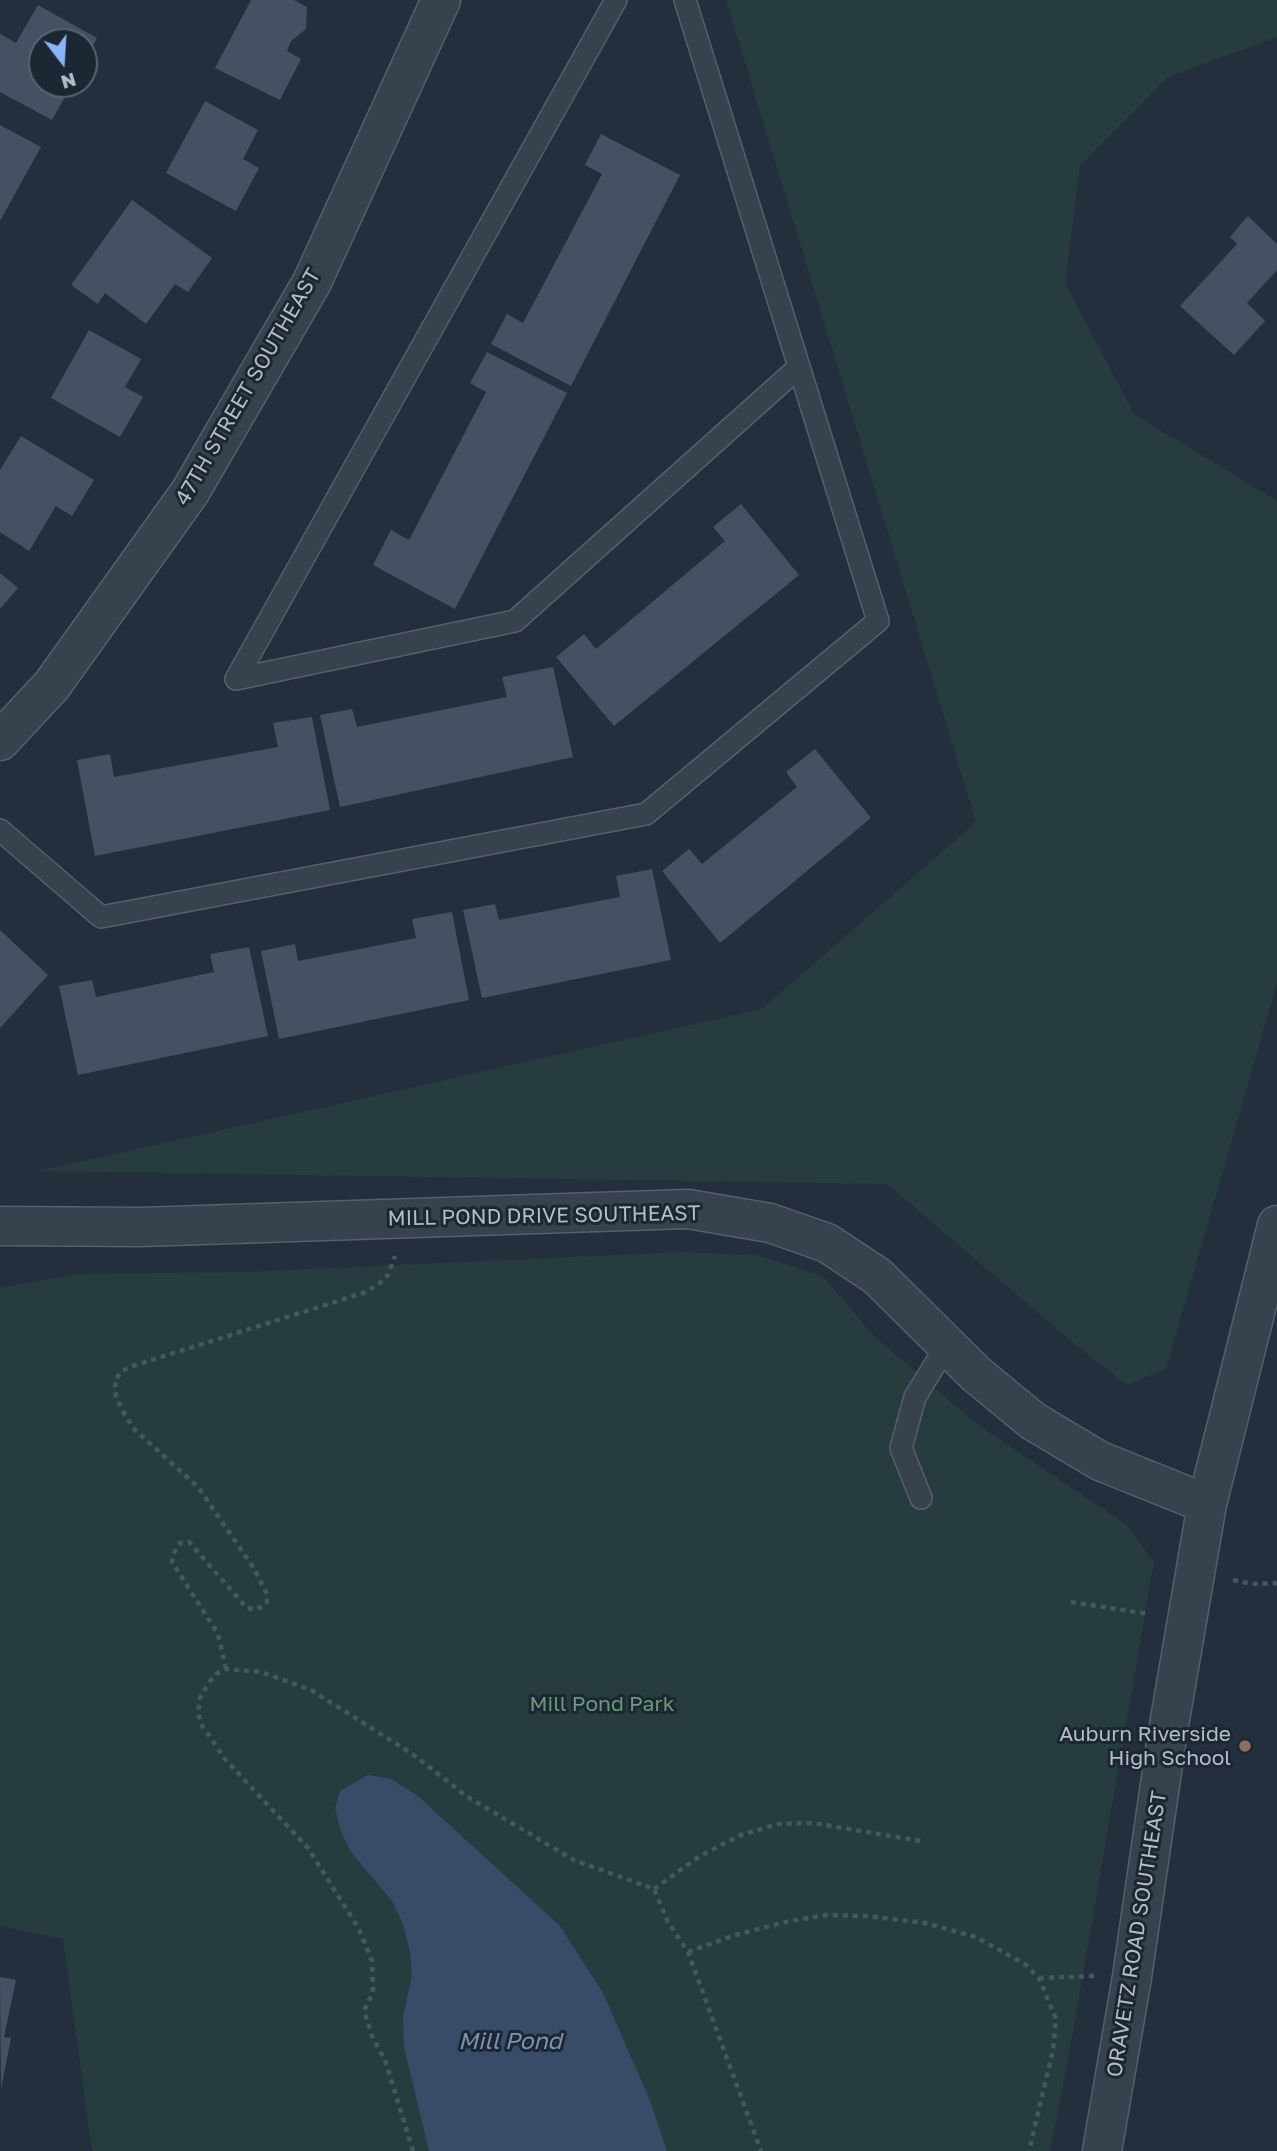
<!DOCTYPE html>
<html>
<head>
<meta charset="utf-8">
<style>
	body { margin:0 }
	#map { position:relative; width:1277px; height:2151px; overflow:hidden; background:#242f3e; font-family:"Golos Text",sans-serif }
	canvas { display:block }
	.north { position:absolute; left:28px; top:28px; width:70px; height:70px; box-sizing:border-box; background:#1d2633; border:2px solid #59626f; border-radius:50%; rotate:163deg; font-size:19px; font-weight:700; line-height:28px; text-align:center; color:#b4bcc9 }
	.north::after { content:''; display:block; margin:auto; width:24px; height:32px; background:#8ab4f8; clip-path:polygon(50% 0,100% 100%,50% 72%,0 100%) }
</style>
</head>
<body>
<div id="map">
<canvas width="1277" height="2151"></canvas>
<div class="north">N</div>
</div>
<script>
const context = document.querySelector('canvas').getContext('2d');
context.lineJoin = 'round';
function fillPath(path, color) { context.fillStyle = color; context.fill(path, 'evenodd'); }
const toPath = rows => new Path2D(rows.map(r => 'M' + r).join(''));
function trace(path, color, width, dash) { context.strokeStyle = color; context.lineWidth = width; context.lineCap = dash ? 'butt' : 'round'; context.setLineDash(dash || []); context.stroke(path); }
function write(font, color, halo, rows, align = 'center') {
  context.font = font + ' "Golos Text",sans-serif'; context.lineWidth = 6; context.setLineDash([]); context.textBaseline = 'middle'; context.strokeStyle = halo; context.fillStyle = color; for (const [text, x, y, turn = 0] of rows) {
    context.save(); context.translate(x, y); context.rotate((+turn || 0) * Math.PI / 180); context.textAlign = isNaN(turn) ? turn : align; if (halo) context.strokeText(text, 0, 0); context.fillText(text, 0, 0); context.restore();
  }
}
fillPath(toPath([
	[726,0,1277,0,1277,37,1168,77,1080,166,1065,283,1134,414,1277,501,1277,983,1166,1369,1127,1385,1072,1342,887,1184,39,1171,762,1009,976,822],
	[683,1252,756,1255,823,1276,873,1335,978,1425,1126,1524,1154,1562,1069,2055,1050,2151,92,2151,63,1939,0,1926,0,1288,78,1274,242,1272]
]), '#263c3f');
fillPath(toPath([
	[368,1775,391,1779,419,1797,560,1926,603,1993,651,2103,667,2151,429,2151,404,2047,403,2017,412,1975,410,1952,403,1924,392,1901,351,1852,341,1832,335,1808,340,1791]
]), '#394c67');
fillPath(toPath([
	[251,0,294,0,307,7,306,29,291,41,287,51,301,59,280,100,215,68],
	[38,5,97,38,84,62,84,42,42,42,42,84,72,84,52,120,0,92,0,34,16,43],
	[205,101,258,130,243,159,259,168,236,211,166,173],
	[0,125,41,147,0,221],
	[601,134,680,175,571,386,491,344,507,314,523,323,602,174,585,165],
	[132,200,212,258,188,292,175,284,146,324,105,293,98,304,71,285],
	[1248,216,1277,244,1277,270,1247,303,1265,321,1234,355,1180,306,1237,244,1230,237],
	[89,330,141,359,125,387,143,397,120,437,51,398],
	[487,352,567,393,455,609,373,565,391,530,409,540,486,392,470,383],
	[21,436,94,480,72,516,56,506,29,551,0,532,0,470],
	[741,504,799,575,614,726,556,657,584,634,596,649,725,541,713,527],
	[0,573,18,588,0,609],
	[553,667,573,757,340,807,320,715,352,709,357,727,507,697,502,677],
	[312,717,330,810,95,856,77,760,110,754,114,777,278,747,273,723],
	[815,749,871,818,720,943,662,871,689,849,702,864,797,787,786,772],
	[652,869,671,960,482,998,463,910,495,904,499,920,620,897,616,876],
	[452,912,469,1000,279,1039,261,951,295,944,298,961,416,938,412,919],
	[0,930,48,975,0,1028],
	[249,947,268,1036,78,1075,59,986,92,980,96,997,214,972,210,954],
	[0,1977,16,1980,4,2037,11,2038,1,2089]
]), '#455162');
const service = toPath([
	[616,0,236,679,515,621,799,367],
	[0,830,101,917,646,814,878,621,685,0],
	[921,1498,901,1448,915,1397,947,1345]
]);
const minor = toPath([
	[0,741,52,685,190,492,312,282,441,0]
]);
const tertiary = toPath([
	[0,1226,141,1227,688,1209,770,1223,827,1243,877,1276,976,1374,1033,1421,1100,1461,1207,1504],
	[1102,2151,1132,1977,1167,1737,1207,1504,1277,1225]
]);
trace(service, '#565f6c', 24);
trace(minor, '#565f6c', 41);
trace(tertiary, '#565f6c', 41);
trace(toPath([
	[1233,1580,1252,1584,1277,1583],
	[1071,1602,1149,1614],
	[226,1669,218,1634,172,1562,174,1553,180,1543,189,1542,246,1607,254,1610,263,1606,267,1602,267,1594,253,1567,198,1487,135,1430,125,1415,116,1397,115,1380,122,1371,133,1366,363,1293,378,1285,388,1275,395,1256],
	[654,1889,700,1856,741,1835,778,1824,813,1823,921,1841],
	[688,1952,735,1935,790,1921,827,1915,867,1916,925,1923,976,1937,1026,1965,1039,1978,1056,2019,1053,2050,1029,2151],
	[1039,1978,1095,1976],
	[413,2151,385,2060,373,2039,364,2011,373,1992,372,1961,359,1929,308,1848,225,1759,201,1724,198,1713,200,1698,208,1684,216,1674,226,1669,261,1672,311,1690,414,1755,466,1796,574,1860,654,1889,668,1922,688,1952,761,2151]
]), '#44595c', 4.5, [5, 5]);
trace(service, '#38414e', 21);
trace(minor, '#38414e', 38);
trace(tertiary, '#38414e', 38);
for (const [x, y, r, color] of [
	[1245,1746,7,"#8d6e63"]
]) { const dot = new Path2D(); dot.arc(x, y, r, 0, 2 * Math.PI); context.fillStyle = color; context.fill(dot); trace(dot, '#1d2633', 2.5); }
write('21px', '#b4bcc9', '#1d2633', [
	["47TH STREET SOUTHEAST",248,387,-60],
	["MILL POND DRIVE SOUTHEAST",544,1216,-1],
	["ORAVETZ ROAD SOUTHEAST",1137,1934,-81]
]);
write('21px', '#6b9a76', '#1d2633', [
	["Mill Pond Park",602,1704]
]);
write('21px', '#b4bcc9', '#1d2633', [
	["Auburn Riverside",1231,1734],
	["High School",1231,1758]
], 'right');
write('italic 23px', '#7c92b1', '#1d2633', [
	["Mill Pond",510,2042]
]);
</script>
</body>
</html>
